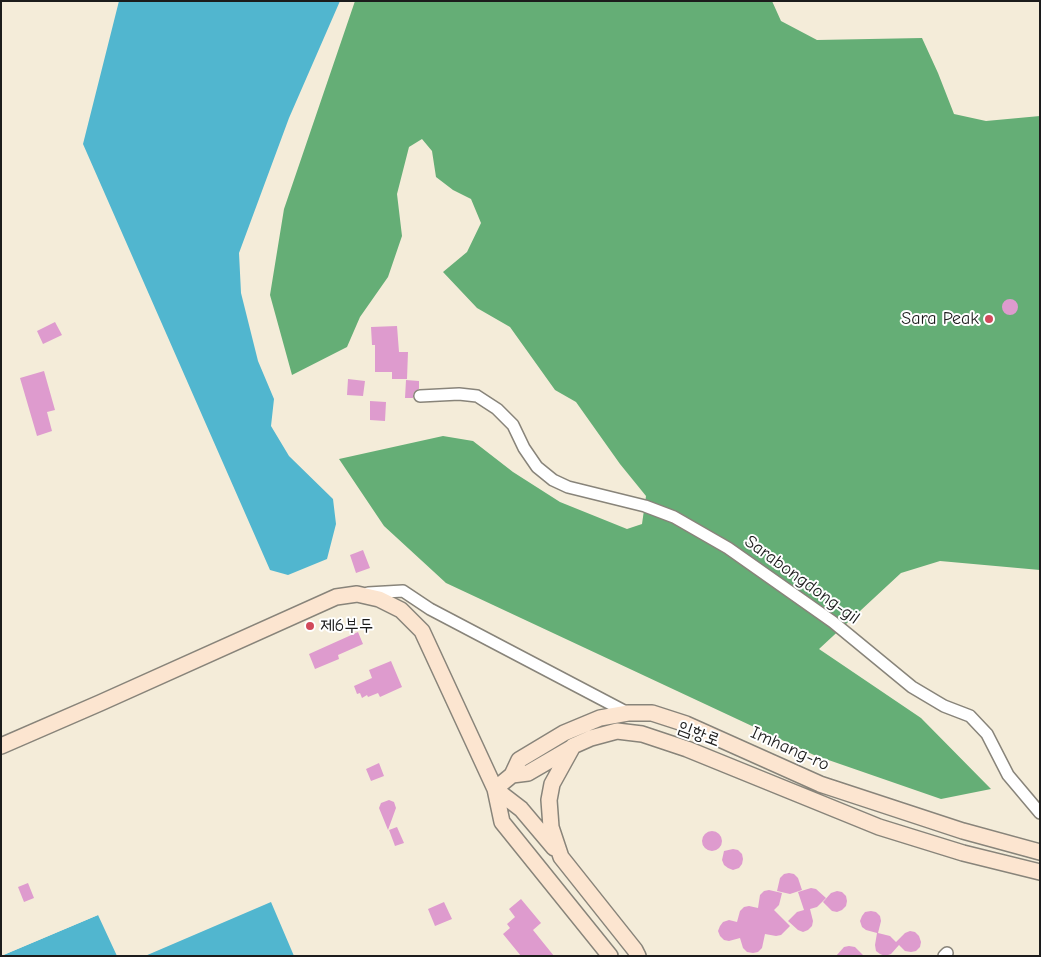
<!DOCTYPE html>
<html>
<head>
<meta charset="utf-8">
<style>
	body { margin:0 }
	#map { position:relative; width:1041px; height:957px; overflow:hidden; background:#f4ecd9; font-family:"Comic Neue",sans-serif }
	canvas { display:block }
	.frame { position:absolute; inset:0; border:2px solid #1c1c1c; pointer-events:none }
</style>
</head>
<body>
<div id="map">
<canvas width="1041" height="957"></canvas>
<div class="frame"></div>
</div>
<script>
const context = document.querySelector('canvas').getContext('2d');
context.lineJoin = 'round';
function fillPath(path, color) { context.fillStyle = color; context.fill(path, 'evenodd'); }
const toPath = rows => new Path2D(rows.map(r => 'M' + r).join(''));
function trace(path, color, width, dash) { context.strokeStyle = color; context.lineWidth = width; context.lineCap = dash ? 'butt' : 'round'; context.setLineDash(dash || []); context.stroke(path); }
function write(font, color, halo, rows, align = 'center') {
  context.font = font + ' "Comic Neue","Poor Story",sans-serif'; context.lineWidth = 4; context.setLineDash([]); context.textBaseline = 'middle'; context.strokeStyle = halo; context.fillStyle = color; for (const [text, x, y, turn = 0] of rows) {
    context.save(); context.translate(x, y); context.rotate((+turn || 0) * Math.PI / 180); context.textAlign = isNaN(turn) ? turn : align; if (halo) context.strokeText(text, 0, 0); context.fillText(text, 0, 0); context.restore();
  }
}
fillPath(toPath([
	[355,1,772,1,781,21,817,40,922,38,938,73,954,114,986,121,1040,116,1040,570,940,561,901,573,819,649,921,718,991,789,941,799,814,755,446,583,384,526,339,459,443,436,473,441,513,472,560,502,627,529,642,524,646,496,620,464,576,402,555,390,510,327,477,308,443,272,467,252,481,223,471,199,453,190,436,177,432,151,422,139,409,147,397,194,402,236,388,277,360,317,347,347,292,375,270,295,284,209]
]), '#65ae76');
fillPath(toPath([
	[119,1,340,1,289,118,239,253,241,293,258,361,274,399,271,426,289,456,333,499,336,524,327,559,288,575,270,570,83,144],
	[271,902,294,956,145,956],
	[98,915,117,956,1,956]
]), '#51b6cf');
fillPath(toPath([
	[97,912,98,915,1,956,1,953]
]), '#f4ecd9');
fillPath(toPath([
	'1002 307a8 8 0 1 1 16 0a8 8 0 1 1-16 0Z',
	[55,322,62,335,43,344,37,331],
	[397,326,399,352,408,352,407,379,392,379,392,372,375,372,375,345,372,345,371,327],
	[44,371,55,410,47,412,52,431,37,436,20,378],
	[348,379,365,381,363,396,347,395],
	[406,380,419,381,419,389,414,392,413,398,405,398],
	[370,401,386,402,385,421,370,420],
	[363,550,370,568,356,573,350,555],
	[358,632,363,644,338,655,339,659,315,669,309,654],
	[391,661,402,687,380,697,378,693,368,697,367,695,362,698,360,693,357,694,354,686,372,678,369,670],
	[379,763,384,776,371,781,366,769],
	[389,800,394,802,396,808,388,830,379,808,381,803],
	[397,827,404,843,395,846,389,830],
	'702 841a10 10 0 1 1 20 0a10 10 0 1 1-20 0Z',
	[733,849,738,850,742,854,743,859,742,864,739,868,733,870,728,868,724,865,722,860,724,851],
	[789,873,794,874,798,878,802,890,790,894,777,891,780,878,784,874],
	[28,883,34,898,24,902,18,887],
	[811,888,816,889,826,898,817,907,810,909,813,921,812,926,808,930,803,932,798,930,788,921,797,912,804,910,798,892],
	[769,890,782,893,779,905,774,910,790,926,781,935,776,936,765,934,762,948,758,952,753,953,747,952,743,948,740,938,729,941,724,940,720,936,718,931,720,926,723,922,729,920,737,922,740,911,744,907,749,906,758,908,760,895,764,891],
	[837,891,842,892,846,896,847,901,846,906,842,910,837,912,832,911,823,902,831,893],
	[521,899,541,923,533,930,554,956,521,956,503,934,510,928,507,924,515,917,509,909],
	[444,902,452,919,435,926,428,909],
	[871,911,876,912,880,916,881,921,878,933,890,936,896,942,905,933,910,931,915,932,919,936,921,942,920,947,916,951,911,952,905,951,899,945,891,954,885,956,880,954,876,951,875,945,877,933,866,930,862,927,860,921,862,916,865,912],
	[849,946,855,947,864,956,836,956,844,947]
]), '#de9bce');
const street = toPath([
	[420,396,459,394,477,396,497,409,513,425,524,448,537,467,553,480,568,487,645,506,674,517,728,548,833,622,912,687,944,706,970,716,987,734,1008,775,1040,813],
	[368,593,403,591,430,609,628,713],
	[944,956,947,953]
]);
const secondary = toPath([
	[1,746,100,703,336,597,357,594,379,599,401,610,422,631,495,789,502,822,610,956],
	[512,775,528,773,571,748],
	[495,789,512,775,519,760,564,733,600,718,628,713,652,713,686,724,820,784,963,831,1040,852],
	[495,789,521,809,554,848],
	[638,956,635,950,561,857,551,827,549,800,552,784,573,746,591,738,617,731,642,734,687,749,879,827,963,853,1040,872]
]);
trace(street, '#88847a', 14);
trace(secondary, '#88847a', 18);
trace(street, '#fff', 11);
trace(secondary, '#fce5d0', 15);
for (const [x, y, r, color] of [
	[989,319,5,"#d1495b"],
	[310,626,5,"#d1495b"]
]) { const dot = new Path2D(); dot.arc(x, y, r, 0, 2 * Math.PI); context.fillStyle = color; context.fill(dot); trace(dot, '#fff', 2); }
write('18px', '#1c1c1c', '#fff', [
	["Sara Peak",979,319],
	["제6부두",320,626,"left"]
], 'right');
write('18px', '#1c1c1c', '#fff', [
	["Sarabongdong-gil",802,580,36],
	["임항로",699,734,20],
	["Imhang-ro",790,749,24]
]);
</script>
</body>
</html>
